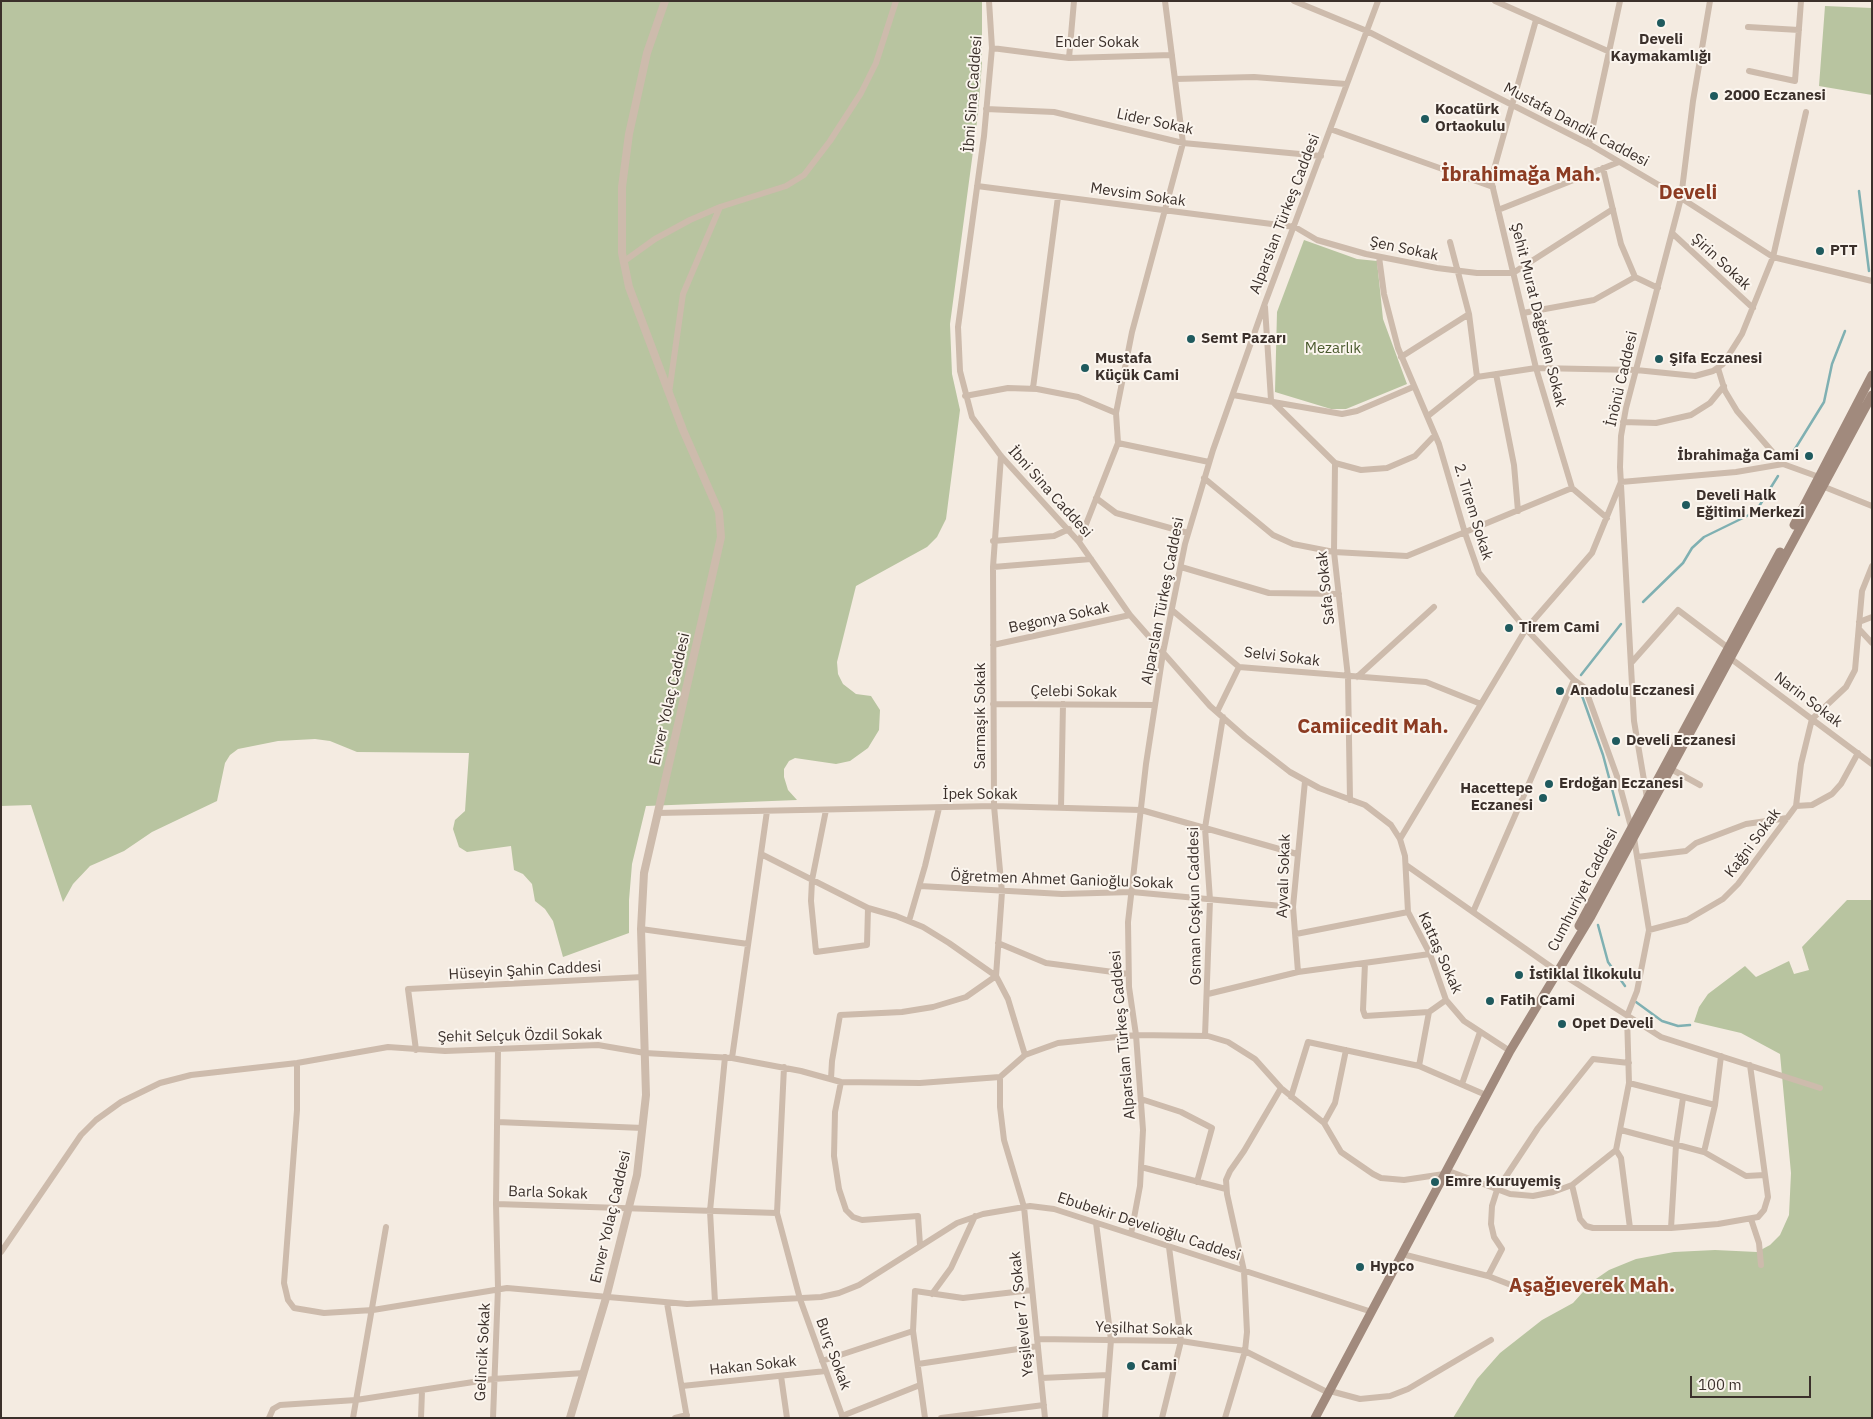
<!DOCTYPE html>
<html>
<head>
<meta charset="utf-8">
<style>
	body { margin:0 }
	#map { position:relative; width:1873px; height:1419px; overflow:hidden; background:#f4ebe1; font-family:"IBM Plex Sans",sans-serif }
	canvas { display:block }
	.frame { position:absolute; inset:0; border:2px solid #3b302b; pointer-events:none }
	.scale { position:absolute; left:1690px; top:1376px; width:121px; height:22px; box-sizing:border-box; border:2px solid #3b302b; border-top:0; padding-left:6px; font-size:15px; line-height:18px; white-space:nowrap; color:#3b302b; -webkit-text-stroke:4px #fbf5ee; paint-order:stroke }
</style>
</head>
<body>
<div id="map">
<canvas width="1873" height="1419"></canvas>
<div class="frame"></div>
<div class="scale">100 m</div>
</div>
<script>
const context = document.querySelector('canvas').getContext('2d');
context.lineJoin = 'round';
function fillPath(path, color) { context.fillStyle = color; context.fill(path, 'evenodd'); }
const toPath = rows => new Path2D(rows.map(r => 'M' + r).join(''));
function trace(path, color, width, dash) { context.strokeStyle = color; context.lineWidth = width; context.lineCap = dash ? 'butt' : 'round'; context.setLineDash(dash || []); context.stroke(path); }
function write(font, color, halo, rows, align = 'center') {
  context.font = font + ' "IBM Plex Sans",sans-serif'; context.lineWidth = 4; context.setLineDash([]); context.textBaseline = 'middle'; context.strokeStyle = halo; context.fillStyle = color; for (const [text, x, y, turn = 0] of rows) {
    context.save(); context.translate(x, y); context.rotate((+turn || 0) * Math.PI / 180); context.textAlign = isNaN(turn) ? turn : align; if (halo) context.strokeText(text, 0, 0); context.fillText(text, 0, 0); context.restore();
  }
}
fillPath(toPath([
	[1,1,982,1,982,63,978,114,950,324,952,374,960,410,946,519,937,537,927,547,856,586,837,662,838,674,843,684,856,694,871,696,880,710,879,730,868,748,850,761,836,764,795,758,789,761,784,769,784,777,788,790,797,800,646,806,632,864,629,900,629,933,563,957,553,921,545,909,535,901,532,884,523,874,514,870,511,846,467,852,459,847,453,829,455,820,465,811,469,753,357,752,330,741,315,739,278,741,238,749,230,755,225,763,217,801,152,832,124,851,90,866,73,884,63,902,31,805,1,806],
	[1825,6,1872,8,1872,95,1819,86],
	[1304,240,1357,259,1377,261,1383,319,1407,384,1346,409,1331,409,1275,392,1277,312],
	[1847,900,1872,900,1872,1418,1453,1418,1477,1379,1500,1353,1542,1320,1573,1303,1593,1281,1609,1270,1636,1259,1674,1252,1715,1250,1757,1252,1770,1245,1780,1235,1789,1215,1791,1173,1780,1054,1741,1033,1694,1022,1699,1007,1708,994,1745,966,1756,977,1789,961,1794,974,1809,970,1802,947]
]), '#b8c4a0');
trace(toPath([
	[1859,191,1869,271],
	[1790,457,1824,402,1832,364,1845,331],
	[1643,602,1683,563,1692,548,1704,537,1749,515,1758,508,1778,476],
	[1581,675,1621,624],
	[1581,693,1603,755,1619,815],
	[1598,925,1608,962,1625,986],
	[1636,1002,1662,1021,1678,1026,1690,1025]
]), '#7fb0b2', 2.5);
trace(toPath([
	[989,1,992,48,984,136,958,327,960,371,972,417,1001,456,1079,542,1130,615,1210,706,1245,737,1290,772,1319,788,1365,805,1391,825,1400,839,1405,856,1408,912,1430,954,1446,1000,1464,1021,1510,1051],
	[1294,1,1367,31,1589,144,1681,198,1773,257,1872,281],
	[1495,1,1610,52],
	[1536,20,1491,180,1536,368,1572,488,1607,518],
	[1748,27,1799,30],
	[992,48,1069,58,1172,55],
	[1069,58,1074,1],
	[1749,71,1795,81,1801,1],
	[1175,79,1254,77,1346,84],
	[986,109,1054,112,1183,143,1321,156],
	[1330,129,1493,187],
	[1589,144,1620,1],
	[1603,168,1621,244,1635,277,1658,288],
	[977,186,1295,227,1317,240,1366,254,1437,268,1477,273,1513,273,1613,209],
	[1498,210,1619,162],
	[1672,233,1753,308],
	[1450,242,1469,314,1477,377],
	[1379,257,1384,294,1398,348,1439,444,1465,533,1479,573,1526,629,1574,680,1585,688,1618,779,1631,827],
	[623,262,655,239,690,220,720,207,786,186,804,175,830,141,861,93,876,63,896,1],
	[1265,307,1271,400,1335,463,1334,552,1348,677,1350,800],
	[1523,313,1594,300,1635,277],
	[1401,357,1469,314],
	[1718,368,1725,391,1737,411,1783,464,1819,477],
	[1496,374,1514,465,1518,511],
	[1033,388,1058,197],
	[669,393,683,294,720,207],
	[1233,395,1342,414,1357,411,1413,387],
	[965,396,1008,388,1037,389,1078,397,1116,413],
	[1428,416,1477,377,1536,368,1636,370,1695,376,1713,371,1723,364,1742,334,1773,257,1806,112],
	[1623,422,1656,423,1691,415,1710,403,1724,386],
	[1118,443,1209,462],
	[1335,463,1361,470,1387,468,1415,456,1435,435],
	[1204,478,1273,535,1293,544,1334,552,1407,556,1572,488],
	[1822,486,1872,506],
	[1096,498,1116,513,1188,533],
	[993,541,1054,536,1069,529],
	[1079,542,1118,443,1116,413,1132,332,1183,143,1165,1],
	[993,567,1091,559],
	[1181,567,1269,593,1339,594],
	[1172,610,1239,667,1426,682,1481,704],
	[1859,622,1872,617],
	[1859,629,1872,643],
	[993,645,1130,615],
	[1730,658,1872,764],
	[1632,662,1678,610,1727,647],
	[1357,677,1434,607],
	[993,704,1155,705],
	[1217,712,1239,667],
	[1671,769,1700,785],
	[1647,798,1634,721,1620,467,1621,436,1626,408,1681,198,1693,101,1710,1],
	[1796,806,1812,805,1832,794,1841,784,1858,753],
	[1061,808,1063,704],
	[826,810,812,880,811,901,816,952,867,945,868,908],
	[657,813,994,806,1141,810,1297,854],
	[1400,839,1526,629,1592,553,1621,482,1736,472,1783,464],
	[761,854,868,908,896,916,923,927,949,943,996,976,1008,999,1025,1055],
	[1637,857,1686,851,1696,843,1746,824,1787,818],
	[1406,865,1557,971,1661,1037,1820,1088],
	[920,886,1062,894,1132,892,1293,907],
	[1473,912,1574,680],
	[909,921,925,866,939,808],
	[641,929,748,944],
	[1649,930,1687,920,1723,899,1738,884,1796,806,1801,764,1812,719,1846,687,1855,670,1862,591,1872,566],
	[1296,934,1408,912],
	[998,943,1046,963,1128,974],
	[1365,963,1363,1010,1365,1016,1429,1012,1446,1000],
	[1298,972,1293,907,1305,781],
	[1208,994,1298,972,1430,954],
	[1205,1036,1210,900,1205,828,1223,717],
	[416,1050,408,989,643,977],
	[732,1058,767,811],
	[297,1063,297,1110,284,1283,288,1300,294,1308,324,1313,373,1310,507,1288,687,1304,821,1297,839,1293,859,1285,957,1223,983,1214,1030,1206,1054,1209,1372,1312],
	[1419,1066,1429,1012],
	[1000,1077,1000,1107,1004,1140,1024,1207,1045,1418],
	[831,1079,832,1061,840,1015,902,1012,933,1007,966,997,996,976,1002,892,994,806,993,567,1001,456],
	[841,1082,835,1112,834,1156,839,1189,846,1210,853,1217,862,1220,918,1216,920,1245],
	[1629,1083,1715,1105],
	[1462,1084,1480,1032],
	[1291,1097,1308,1042,1419,1066,1486,1095],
	[1141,1099,1181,1112,1212,1128,1197,1182],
	[497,1122,643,1128],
	[1324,1123,1335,1103,1346,1050],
	[1621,1130,1704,1152,1746,1176,1765,1175],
	[1616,1150,1621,1158,1630,1228],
	[1704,1152,1715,1105,1721,1056],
	[1141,1167,1226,1189],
	[1446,1170,1510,1194,1533,1196,1553,1192,1572,1185,1616,1150,1629,1083,1627,1016,1637,991,1649,930,1634,838],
	[1572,1185,1580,1219,1586,1226,1593,1228,1671,1228,1718,1224,1758,1217,1764,1210,1768,1197,1750,1065],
	[496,1204,777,1213,800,1299,843,1418],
	[777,1213,784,1067],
	[1751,1219,1759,1243,1761,1265],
	[1096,1223,1111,1340,1105,1418],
	[1671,1228,1676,1145,1683,1098],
	[1131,1234,1140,1186,1143,1130,1136,1035,1129,987,1128,922,1146,764,1163,653,1185,544,1213,450,1265,303,1378,1],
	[1,1252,81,1135,96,1120,121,1102,160,1083,191,1075,297,1063,388,1047,445,1051,598,1045,645,1053,732,1058,801,1071,841,1082,920,1083,1000,1077,1025,1055,1058,1043,1136,1035,1208,1036,1228,1042,1255,1059,1281,1088,1324,1123,1341,1152,1373,1174,1381,1178,1404,1180,1444,1174],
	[1402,1254,1488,1276,1524,1290],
	[1488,1276,1502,1249,1494,1237,1491,1224,1492,1206,1497,1190,1538,1128,1593,1059,1629,1063],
	[932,1294,951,1268,975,1216],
	[715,1302,710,1211,725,1057],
	[667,1303,687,1418],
	[1037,1339,1181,1341,1245,1351,1329,1393],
	[822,1361,913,1331],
	[918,1364,1038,1346],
	[781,1376,787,1418],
	[1041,1378,1108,1375],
	[682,1386,826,1371],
	[1330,1391,1360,1399,1390,1396,1408,1389,1491,1340],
	[842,1416,920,1385],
	[269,1418,273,1409,280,1405,356,1400,493,1379,584,1373],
	[353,1418,386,1227],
	[421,1418,422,1391],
	[493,1418,498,1288,496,1204,498,1049],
	[675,1418,687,1415],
	[925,1418,913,1331,915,1291,963,1298,1032,1290],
	[941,1418,1044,1405],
	[1162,1418,1181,1341,1169,1247],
	[1225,1418,1245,1351,1247,1332,1244,1271,1227,1194,1226,1180,1230,1171,1244,1151,1281,1088]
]), '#cdbbac', 6);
trace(toPath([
	[570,1418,606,1298,637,1175,646,1095,641,929,644,873,721,537,719,512,683,430,629,287,622,253,622,187,629,134,647,53,665,1]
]), '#cdbbac', 8);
trace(toPath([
	[1794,525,1872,375],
	[1579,926,1780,552],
	[1315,1418,1510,1051,1590,918,1872,395]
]), '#a18a7d', 9);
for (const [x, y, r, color] of [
	[1661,23,5,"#1f5a5e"],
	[1714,96,5,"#1f5a5e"],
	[1425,119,5,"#1f5a5e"],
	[1820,251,5,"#1f5a5e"],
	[1191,339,5,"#1f5a5e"],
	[1659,359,5,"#1f5a5e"],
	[1085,368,5,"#1f5a5e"],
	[1809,456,5,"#1f5a5e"],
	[1686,505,5,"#1f5a5e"],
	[1509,628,5,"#1f5a5e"],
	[1560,691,5,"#1f5a5e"],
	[1616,741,5,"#1f5a5e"],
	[1549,784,5,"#1f5a5e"],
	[1543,798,5,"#1f5a5e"],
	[1519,975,5,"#1f5a5e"],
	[1490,1001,5,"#1f5a5e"],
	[1562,1024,5,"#1f5a5e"],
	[1435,1182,5,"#1f5a5e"],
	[1360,1267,5,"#1f5a5e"],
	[1131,1366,5,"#1f5a5e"]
]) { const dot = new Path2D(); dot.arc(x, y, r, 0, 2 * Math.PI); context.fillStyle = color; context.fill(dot); trace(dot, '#fbf5ee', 2); }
write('bold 15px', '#3b302b', '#fbf5ee', [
	["Develi",1661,40,"center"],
	["Kaymakamlığı",1661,57,"center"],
	["2000 Eczanesi",1724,96],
	["Kocatürk",1435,110],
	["Ortaokulu",1435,127],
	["PTT",1830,251],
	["Semt Pazarı",1201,339],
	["Mustafa",1095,359],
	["Küçük Cami",1095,376],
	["Şifa Eczanesi",1669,359],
	["İbrahimağa Cami",1799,456,"right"],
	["Develi Halk",1696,496],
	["Eğitimi Merkezi",1696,513],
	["Tirem Cami",1519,628],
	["Anadolu Eczanesi",1570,691],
	["Develi Eczanesi",1626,741],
	["Erdoğan Eczanesi",1559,784],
	["Hacettepe",1533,789,"right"],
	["Eczanesi",1533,806,"right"],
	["İstiklal İlkokulu",1529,975],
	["Fatih Cami",1500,1001],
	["Opet Develi",1572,1024],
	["Emre Kuruyemiş",1445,1182],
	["Hypco",1370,1267],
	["Cami",1141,1366]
], 'left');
write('15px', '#3b302b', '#fbf5ee', [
	["Ender Sokak",1097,43],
	["İbni Sina Caddesi",973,94,-86],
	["Lider Sokak",1155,122,12],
	["Mustafa Dandik Caddesi",1576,125,28],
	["Mevsim Sokak",1138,195,8],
	["Alparslan Türkeş Caddesi",1285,214,-69],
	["Şen Sokak",1404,249,12],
	["Şirin Sokak",1721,262,43],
	["Şehit Murat Dağdelen Sokak",1538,315,76],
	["İnönü Caddesi",1622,379,-77],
	["İbni Sina Caddesi",1050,492,48],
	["2. Tirem Sokak",1473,512,73],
	["Safa Sokak",1326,588,-96],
	["Alparslan Türkeş Caddesi",1163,601,-79],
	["Begonya Sokak",1059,618,-12],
	["Selvi Sokak",1282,657,7],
	["Çelebi Sokak",1074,692,1],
	["Enver Yolaç Caddesi",670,699,-77],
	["Narin Sokak",1808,700,37],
	["Sarmaşık Sokak",981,716,-90],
	["İpek Sokak",980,795],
	["Kağni Sokak",1753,843,-53],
	["Ayvalı Sokak",1284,876,-88],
	["Öğretmen Ahmet Ganioğlu Sokak",1062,880,2],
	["Cumhuriyet Caddesi",1583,890,-63],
	["Osman Coşkun Caddesi",1195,906,-91],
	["Kattaş Sokak",1440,953,66],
	["Hüseyin Şahin Caddesi",525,971,-3],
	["Alparslan Türkeş Caddesi",1123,1035,-95],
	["Şehit Selçuk Özdil Sokak",520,1036,-1],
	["Barla Sokak",548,1193,2],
	["Enver Yolaç Caddesi",611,1217,-77],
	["Ebubekir Develioğlu Caddesi",1149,1227,18],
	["Yeşilevler 7. Sokak",1022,1314,-96],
	["Yeşilhat Sokak",1144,1329,2],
	["Gelincik Sokak",483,1352,-87],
	["Burç Sokak",833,1354,70],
	["Hakan Sokak",753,1366,-6]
]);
write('15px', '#4a5a2e', '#fbf5ee', [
	["Mezarlık",1333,349]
]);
write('bold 20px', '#8c3b22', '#fbf5ee', [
	["İbrahimağa Mah.",1521,175],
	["Develi",1688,193],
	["Camiicedit Mah.",1373,727],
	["Aşağıeverek Mah.",1592,1286]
]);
</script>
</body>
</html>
